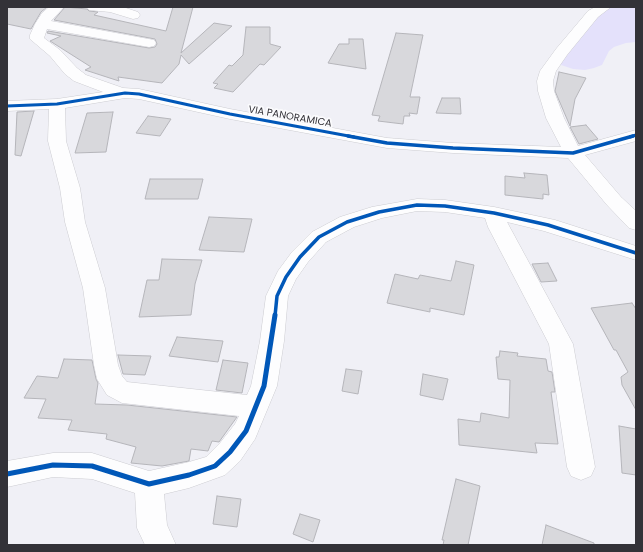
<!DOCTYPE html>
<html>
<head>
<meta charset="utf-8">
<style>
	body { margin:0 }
	#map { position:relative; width:643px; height:552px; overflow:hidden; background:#f0f0f6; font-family:Poppins,sans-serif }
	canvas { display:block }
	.frame { position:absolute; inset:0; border:8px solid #333238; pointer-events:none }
</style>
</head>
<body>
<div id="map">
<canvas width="643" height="552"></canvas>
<div class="frame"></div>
</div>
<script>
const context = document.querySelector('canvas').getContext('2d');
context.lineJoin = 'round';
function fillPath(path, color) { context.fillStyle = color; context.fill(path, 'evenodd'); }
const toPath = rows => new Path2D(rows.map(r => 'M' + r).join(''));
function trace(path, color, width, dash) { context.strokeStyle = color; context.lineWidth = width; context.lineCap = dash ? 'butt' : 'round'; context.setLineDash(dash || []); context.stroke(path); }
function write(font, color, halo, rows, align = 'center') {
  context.font = font + ' Poppins,sans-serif'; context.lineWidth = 3.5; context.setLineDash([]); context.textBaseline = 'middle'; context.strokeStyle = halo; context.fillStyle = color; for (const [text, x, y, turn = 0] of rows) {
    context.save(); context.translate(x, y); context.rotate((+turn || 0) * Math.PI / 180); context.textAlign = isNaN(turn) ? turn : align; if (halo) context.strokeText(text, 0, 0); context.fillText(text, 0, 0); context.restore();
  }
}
fillPath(toPath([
	[611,7,636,7,636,42,626,43,614,47,609,51,602,65,594,68,585,70,573,69,558,64,597,14]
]), '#e4e1fb');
const building = toPath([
	[7,7,47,7,41,12,31,29,7,24,7,7],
	[65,7,87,9,89,11,98,12,94,15,166,31,173,7,193,7,181,53,214,23,232,26,189,64,181,55,179,64,162,83,118,77,119,81,85,70,91,67,50,41,61,36,47,33,48,31,149,48,155,47,157,44,155,39,54,20,65,7],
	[246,27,270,27,270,44,281,47,264,65,260,64,233,92,214,88,218,84,213,83,229,65,232,66,243,55,246,27],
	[396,33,423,35,410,97,420,97,417,114,409,113,410,116,404,116,403,124,378,121,380,116,372,115,396,33],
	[349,39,363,39,366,69,328,63,339,44,349,44,349,39],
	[559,72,586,78,575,99,570,126,555,91,559,72],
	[442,98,460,98,461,114,436,113,442,98],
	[34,111,21,156,15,155,17,112,34,111],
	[113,112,106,152,75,153,87,113,113,112],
	[148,116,171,119,160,136,136,133,148,116],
	[586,125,598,139,579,144,570,127,586,125],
	[524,173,547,175,549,195,543,194,543,199,505,195,505,176,525,178,524,173],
	[150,179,203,179,198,199,145,199,150,179],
	[209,217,252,219,244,252,199,250,209,217],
	[162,259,202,260,195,284,191,315,139,317,147,280,159,280,162,259],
	[456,261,474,265,464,315,430,308,430,312,387,303,395,274,418,279,420,275,451,281,456,261],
	[548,263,557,281,541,282,532,264,548,263],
	[632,303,636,309,636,410,622,385,621,377,628,372,616,350,614,350,591,308,632,303],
	[177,337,223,341,218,362,169,356,177,337],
	[500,351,518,353,517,356,546,359,548,371,552,372,555,392,551,392,558,444,535,443,537,453,459,445,458,419,480,422,481,413,509,418,510,380,498,379,496,357,499,357,500,351],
	[118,355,151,356,145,375,123,374,118,355],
	[64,359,92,360,96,379,98,383,95,404,127,405,237,417,219,442,212,441,208,451,191,449,189,461,162,466,131,463,136,447,106,439,107,434,68,430,72,420,38,418,46,399,24,398,37,376,58,378,64,359],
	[223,360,248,363,242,393,216,390,223,360],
	[346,369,362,371,358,394,342,391,346,369],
	[423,374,448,379,443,400,420,395,423,374],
	[619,426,636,429,636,475,622,473,619,426],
	[456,479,480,486,468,545,443,545,444,540,442,540,456,479],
	[217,496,241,499,237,527,213,524,217,496],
	[300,514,320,520,313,542,293,534,300,514],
	[546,525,594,543,594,545,542,545,546,525]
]);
fillPath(building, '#d8d8dc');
trace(building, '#b5b5ba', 1);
const minor = toPath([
	[49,7,64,7,51,21,154,40,156,43,154,46,149,47,47,29,44,38,60,50,77,68,86,75,123,88,139,89,230,109,387,138,453,143,561,147,546,118,538,91,537,81,540,71,556,49,588,11,595,7,611,7,598,17,567,55,556,71,553,81,554,91,564,118,578,146,636,130,636,141,585,155,621,197,636,211,636,230,629,228,607,205,568,158,453,153,387,148,230,119,139,99,125,98,65,108,66,141,80,188,85,222,105,288,118,365,122,376,127,382,247,395,251,386,260,341,266,296,278,271,292,252,312,232,340,217,372,207,417,199,445,200,494,207,555,220,636,246,636,260,544,231,507,222,573,344,595,467,591,476,581,480,571,476,567,467,549,344,488,227,485,218,445,212,417,211,382,218,354,227,326,242,308,262,296,279,288,296,284,341,277,386,255,439,240,461,225,475,189,488,164,494,167,525,176,545,145,545,137,528,135,493,92,479,53,477,7,487,7,461,53,453,92,453,149,471,189,462,206,457,220,443,235,424,239,416,122,403,107,395,97,379,94,365,83,288,65,222,60,188,48,141,49,109,7,111,7,101,57,99,103,92,74,81,65,74,50,56,30,39,30,35,35,24,42,13,49,7],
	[87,7,123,7,138,12,140,15,138,18,133,19,110,12,89,10,87,7]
]);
trace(minor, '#ccccd1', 1);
fillPath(minor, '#fdfdfe');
trace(toPath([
	[7,106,57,104,125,93,139,94,230,114,354,137],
	[630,137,636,135]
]), '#0057b8', 3);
trace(toPath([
	[348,136,387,143,453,148,573,153,633,136],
	[275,316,277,296,286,277,300,257,319,237,347,222,379,212,417,205,445,206,494,213,548,225,636,253]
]), '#0057b8', 3.5);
trace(toPath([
	[7,474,53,465,92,466,149,484,189,475,215,466,230,452,246,431,264,386,275,315]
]), '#0057b8', 5);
write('10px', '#333238', '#fbfbfd', [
	["VIA PANORAMICA",290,117,10]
]);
</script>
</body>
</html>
